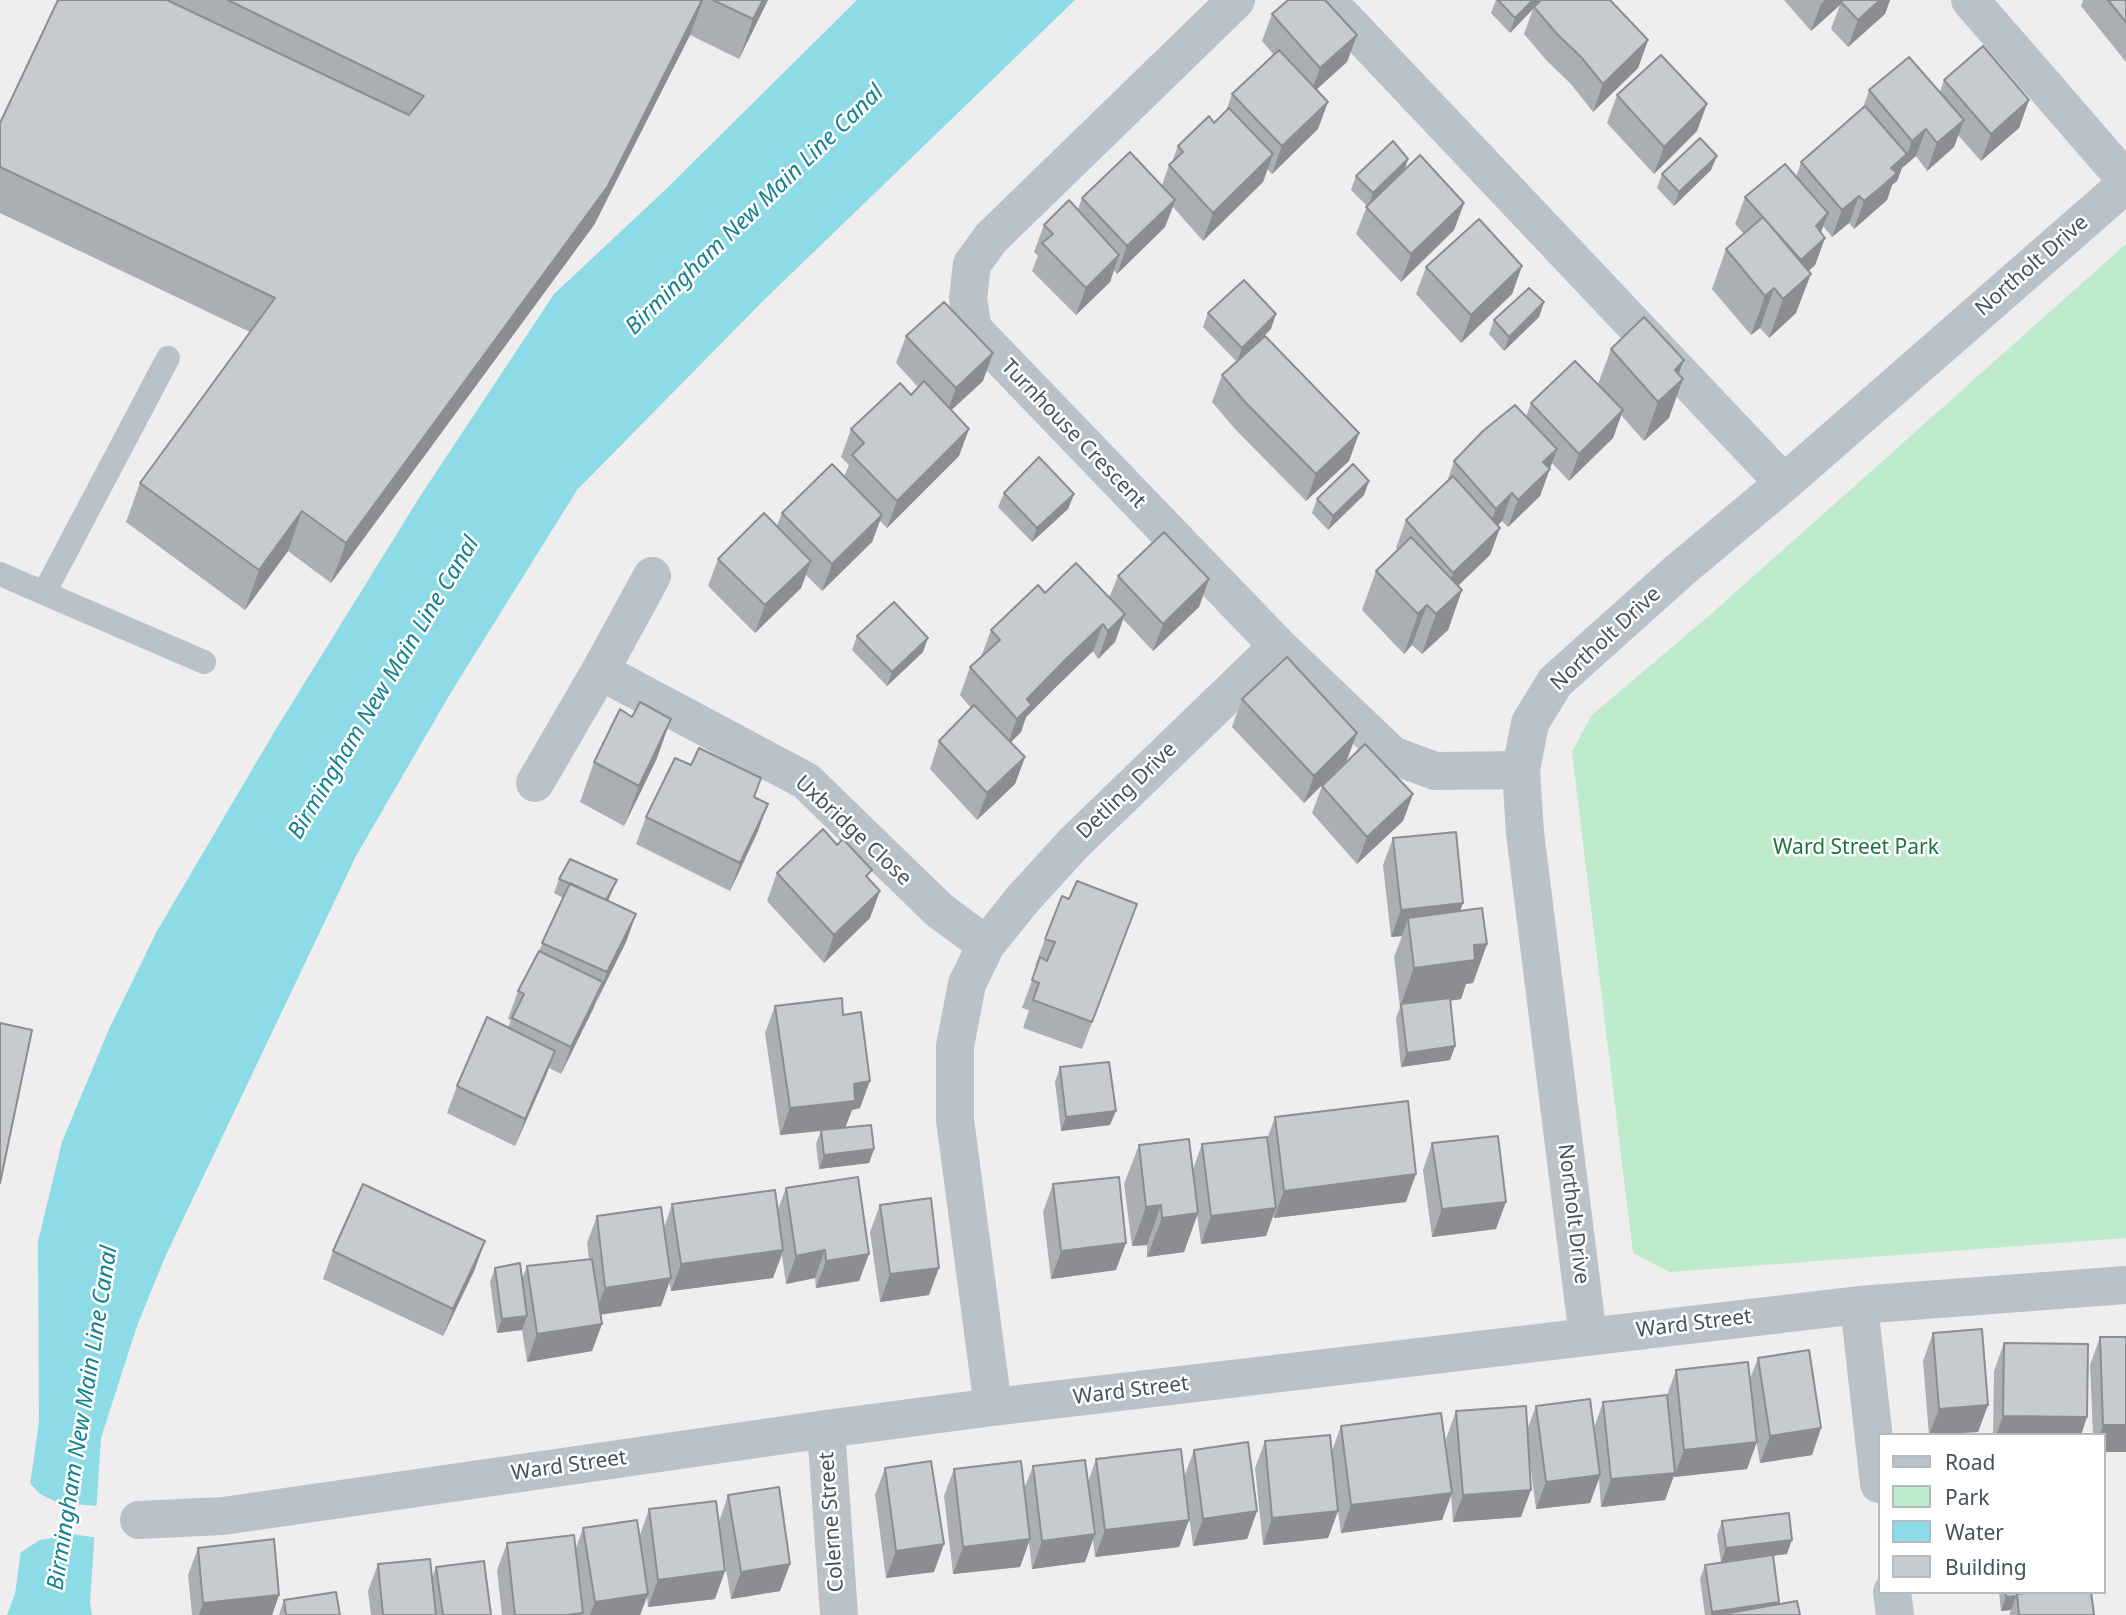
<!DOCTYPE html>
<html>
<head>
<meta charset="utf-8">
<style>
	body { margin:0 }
	#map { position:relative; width:2126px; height:1615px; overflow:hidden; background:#efeded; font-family:"Noto Sans",sans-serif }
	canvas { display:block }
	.legend { position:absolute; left:1878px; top:1433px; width:228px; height:161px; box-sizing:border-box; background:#fff; border:2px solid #b5babd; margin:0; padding:9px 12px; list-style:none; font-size:21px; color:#465259 }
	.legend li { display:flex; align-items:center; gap:14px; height:35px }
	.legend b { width:35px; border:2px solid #b5babd }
</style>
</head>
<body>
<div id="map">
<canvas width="2126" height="1615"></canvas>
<ul class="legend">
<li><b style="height:9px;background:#b9c2c9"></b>Road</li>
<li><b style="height:19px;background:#bdebcb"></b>Park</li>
<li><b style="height:19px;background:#8cdbe6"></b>Water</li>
<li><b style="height:19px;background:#c7cacf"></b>Building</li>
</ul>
</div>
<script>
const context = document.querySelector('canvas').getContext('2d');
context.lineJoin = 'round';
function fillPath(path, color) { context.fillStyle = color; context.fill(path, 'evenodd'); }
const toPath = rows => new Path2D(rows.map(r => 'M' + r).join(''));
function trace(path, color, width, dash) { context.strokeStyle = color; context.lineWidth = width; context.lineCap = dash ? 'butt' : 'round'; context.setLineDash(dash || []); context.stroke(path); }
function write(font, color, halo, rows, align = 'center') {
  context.font = font + ' "Noto Sans",sans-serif'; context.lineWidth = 5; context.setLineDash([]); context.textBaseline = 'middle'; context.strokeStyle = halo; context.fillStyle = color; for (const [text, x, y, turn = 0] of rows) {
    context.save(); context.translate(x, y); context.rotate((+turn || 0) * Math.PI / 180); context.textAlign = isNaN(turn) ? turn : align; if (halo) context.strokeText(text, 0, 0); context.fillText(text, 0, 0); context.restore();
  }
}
fillPath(toPath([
	[2126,244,2126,1238,1670,1272,1633,1253,1572,752,1591,716,1711,614]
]), '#bdebcb');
fillPath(toPath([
	[857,0,1075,0,764,300,577,490,450,694,356,856,165,1257,137,1326,101,1438,90,1603,92,1615,7,1615,15,1594,39,1421,38,1242,62,1142,109,1029,157,931,276,729,419,498,554,294,663,192]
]), '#8cdbe6');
fillPath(toPath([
	[27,1480,40,1494,59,1503,100,1506,98,1538,72,1534,40,1540,21,1552,17,1551]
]), '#efeded');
trace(toPath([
	[0,574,44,593,168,358],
	[44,593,204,662]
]), '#b9c2c9', 24);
trace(toPath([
	[1236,0,991,238,972,264,968,299,973,329,1278,646,1392,755,1435,771,1521,770],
	[1322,0,1342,16,1784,483],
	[1970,0,2126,180],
	[600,671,806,781,939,910,986,945],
	[535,783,600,671,652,576],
	[1859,1305,1879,1484],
	[1588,1337,1525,833,1521,770,1530,723,1555,682,1680,570,1784,483,2126,184],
	[993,1407,955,1120,955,1046,967,984,986,945,1022,900,1074,843,1278,646],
	[826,1429,839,1615],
	[139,1520,223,1516,826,1429,993,1407,1859,1305,2126,1285],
	[1892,1592,1895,1615]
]), '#b9c2c9', 38);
fillPath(toPath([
	[58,0,768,0,739,59,690,35,594,225,331,583,288,551,245,610,126,522,140,483,250,332,0,213,0,123],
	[1496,0,1610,0,1648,40,1638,68,1593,112,1571,84,1547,61,1524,34,1533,9,1510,33,1491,13],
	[1784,0,1890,0,1885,14,1848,47,1831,29,1840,5,1811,31],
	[2083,0,2126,0,2126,62,2081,6],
	[1272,14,1357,35,1347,62,1316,90,1318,129,1272,174,1267,169,1263,182,1203,241,1173,207,1165,227,1117,274,1114,270,1110,282,1076,315,1032,271,1038,256,1034,252,1044,225,1078,209,1082,198,1162,185,1169,165,1172,162,1178,146,1214,123,1226,111,1232,94,1274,55,1262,41],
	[1944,80,2029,100,2019,128,1981,161,1958,135,1954,147,1927,171,1916,156,1902,168,1897,181,1892,185,1887,200,1854,229,1849,223,1832,237,1823,226,1821,232,1825,238,1815,265,1808,271,1796,313,1769,338,1760,328,1751,335,1712,289,1726,249,1744,234,1735,224,1745,197,1796,177,1801,162,1863,108,1869,90,1940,92],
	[1617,95,1697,131,1654,174,1607,123],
	[1408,159,1405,169,1464,203,1454,230,1401,282,1356,234,1367,206,1351,190,1356,176],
	[1711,170,1674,206,1657,188,1662,174],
	[1522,266,1512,294,1461,343,1416,294,1426,267],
	[1544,302,1539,317,1504,351,1489,334,1494,320],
	[1208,313,1271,329,1237,362,1359,433,1349,461,1306,501,1235,429,1212,402,1222,375,1237,362,1203,327],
	[906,336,983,381,951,410,959,456,887,528,880,521,872,542,822,591,806,575,801,588,755,633,708,586,718,559,777,526,782,513,844,477,849,465,841,457,851,429,911,395,918,387,896,363],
	[1611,349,1684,360,1678,374,1669,418,1644,441,1621,415,1613,438,1569,481,1552,463,1540,496,1508,527,1502,521,1498,525,1500,528,1490,555,1458,586,1462,590,1448,630,1422,654,1412,645,1404,654,1362,610,1376,571,1398,550,1396,548,1406,520,1447,482,1454,461,1526,417,1531,403,1598,384],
	[1369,481,1364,495,1328,530,1312,513,1317,499],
	[1004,493,1074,494,1068,509,1032,542,998,507],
	[1118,576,1209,579,1199,607,1153,651,1123,619,1115,642,1098,659,1093,651,1056,687,1026,717,1021,732,1011,742,1025,757,1015,784,977,820,930,769,939,741,971,708,960,695,970,667,981,657,991,630,1045,593,1109,598],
	[857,636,923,652,887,686,852,650],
	[1242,699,1347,760,1304,803,1232,727],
	[657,758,624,826,580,802,594,762],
	[1322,786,1413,794,1403,821,1357,864,1312,813],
	[754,797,758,831,730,891,636,844,646,817],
	[1393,838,1463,903,1460,911,1487,944,1473,983,1466,984,1461,999,1450,1001,1455,1046,1450,1060,1401,1067,1396,1018,1400,1007,1394,957,1402,936,1391,937,1383,865],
	[777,873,869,880,870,918,824,963,767,901],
	[559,879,611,894,608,901,636,914,626,942,561,1074,549,1068,515,1146,447,1113,457,1086,508,1027,511,1020,508,1019,518,991,539,951,563,898,554,893],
	[1069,899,1137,904,1082,1049,1023,1028,1029,1010,1022,1008,1037,967,1035,966,1045,939],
	[775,1006,843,1015,860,1108,852,1110,845,1128,874,1149,869,1163,819,1169,816,1144,821,1131,780,1135,765,1033],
	[1060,1067,1110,1125,1061,1131,1055,1082],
	[1275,1117,1406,1202,1274,1218,1273,1214,1266,1236,1201,1244,1197,1214,1184,1252,1147,1257,1147,1245,1132,1246,1124,1184,1139,1145,1193,1169,1202,1144,1267,1139],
	[1432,1143,1496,1229,1432,1237,1423,1170],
	[1053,1184,1116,1270,1051,1279,1043,1212],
	[786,1188,869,1254,859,1281,816,1288,815,1278,786,1284,782,1255,773,1278,671,1291,669,1282,661,1306,600,1315,602,1324,592,1351,527,1362,522,1330,497,1333,490,1282,495,1268,522,1279,527,1266,589,1259,587,1243,597,1216,664,1228,672,1204,778,1209],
	[880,1205,929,1295,880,1302,870,1232],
	[333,1251,475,1269,443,1336,323,1279],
	[1933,1333,1988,1405,1978,1432,1929,1435,1923,1361],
	[2100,1337,2103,1435,2093,1435,2090,1365],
	[2004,1343,2081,1435,1993,1435,1994,1371],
	[1758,1358,1821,1428,1812,1455,1760,1463,1756,1439,1747,1469,1674,1477,1674,1475,1665,1500,1601,1507,1599,1479,1590,1503,1536,1509,1529,1455,1521,1517,1453,1522,1451,1495,1442,1520,1341,1533,1338,1511,1328,1538,1263,1545,1255,1468,1265,1441,1332,1451,1341,1426,1449,1473,1446,1439,1456,1411,1527,1430,1536,1406,1594,1428,1603,1402,1667,1395,1676,1370,1750,1379],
	[1194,1450,1257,1511,1247,1539,1193,1546,1184,1477],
	[1096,1459,1189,1520,1179,1547,1095,1557,1093,1539,1085,1562,1032,1569,1029,1542,1020,1567,953,1574,944,1496,954,1469,1024,1489,1033,1466,1088,1482],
	[885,1468,934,1572,886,1578,875,1495],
	[728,1495,790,1564,780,1591,731,1599,719,1527,715,1599,648,1607,647,1597,640,1615,502,1615,497,1570,507,1543,576,1548,583,1528,640,1535,649,1509,719,1522],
	[1722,1521,1787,1554,1773,1556,1779,1602,1778,1605,1800,1615,1705,1615,1700,1579,1705,1565,1721,1562,1717,1535],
	[198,1548,279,1595,272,1615,192,1615,188,1575],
	[378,1564,432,1578,436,1567,491,1615,371,1615,368,1591],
	[1999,1592,2091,1592,2094,1615,2009,1615,2011,1610,2001,1611],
	[284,1600,340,1615,279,1615]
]), '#abaeb2');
fillPath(toPath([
	[703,0,690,35,594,225,331,583,346,543],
	[763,0,768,0,739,59,753,19],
	[1533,0,1542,0,1534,7,1533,9,1510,33,1515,18],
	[1825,0,1845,0,1841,2,1840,5,1811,31,1821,4],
	[1880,0,1890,0,1885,14,1848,47,1858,20],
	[1357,35,1347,62,1310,95,1320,68],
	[1648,40,1638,68,1593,112,1603,84],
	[2029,100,2019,128,1981,161,1991,134],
	[1328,102,1318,129,1272,174,1282,146],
	[1707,104,1697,131,1654,174,1664,147],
	[1964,120,1954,147,1927,171,1937,143],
	[1926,129,1916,156,1902,168,1912,141],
	[1273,154,1263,182,1203,241,1213,213],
	[1907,154,1897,181,1892,185,1887,200,1854,229,1864,201,1891,168],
	[1717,156,1711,170,1674,206,1679,192],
	[1408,159,1403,173,1368,207,1373,193],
	[1859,196,1849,223,1832,237,1842,210],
	[1175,200,1165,227,1117,274,1127,246],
	[1464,203,1454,230,1401,282,1411,254],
	[1828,213,1818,240,1816,226],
	[1825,238,1815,265,1791,288,1801,260],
	[1119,255,1110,282,1076,315,1086,288],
	[1522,266,1512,294,1461,343,1471,315],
	[1811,274,1796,313,1769,338,1783,299],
	[1774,288,1760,328,1751,335,1765,296],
	[1544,302,1539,317,1504,351,1509,337],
	[1276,314,1271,329,1237,362,1242,348],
	[993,353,983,381,946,415,956,388],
	[1684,360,1673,388,1683,379,1669,418,1644,441,1658,402,1675,370],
	[1623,410,1613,438,1569,481,1579,454],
	[969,429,959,456,887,528,897,501],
	[1359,433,1349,461,1306,501,1316,474],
	[1557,449,1540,496,1508,527,1518,500,1543,462],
	[1369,481,1364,495,1328,530,1333,516],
	[1512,493,1502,521,1486,536,1496,509],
	[1074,494,1068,509,1032,542,1037,528],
	[302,511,288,551,245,610,259,570],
	[882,515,872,542,822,591,832,564],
	[1500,528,1490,555,1443,600,1453,573],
	[811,561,801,588,755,633,765,605],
	[1209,579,1199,607,1153,651,1163,624],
	[1462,590,1448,630,1422,654,1436,614],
	[1427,605,1412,645,1404,654,1418,614],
	[1125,614,1115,642,1098,659,1108,631],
	[1103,624,1093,651,1056,687,1026,717,1021,732,1007,746,1017,719,1027,699,1066,659],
	[928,638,923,652,887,686,892,672],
	[671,719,657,758,624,826,639,786],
	[1357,733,1347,760,1304,803,1314,776],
	[1025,757,1015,784,977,820,987,793],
	[1413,794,1403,821,1357,864,1367,837],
	[768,804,758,831,730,891,740,863],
	[617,880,611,894,599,918,604,904],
	[880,891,870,918,824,963,834,935],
	[1463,903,1453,930,1408,918,1402,936,1391,937,1401,910],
	[636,914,626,942,597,1000,607,972],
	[1487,944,1473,983,1466,984,1461,999,1401,1007,1401,1004,1414,968,1474,945],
	[603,982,593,1009,561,1074,571,1047],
	[1455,1046,1450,1060,1401,1067,1407,1053],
	[555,1051,545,1078,515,1146,525,1119],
	[870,1081,860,1108,852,1110,845,1128,780,1135,790,1108,854,1084],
	[1116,1111,1110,1125,1061,1131,1066,1117],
	[874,1149,869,1163,819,1169,824,1155],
	[1416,1174,1406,1202,1274,1218,1284,1191],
	[1506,1202,1496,1229,1432,1237,1442,1209],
	[1161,1205,1147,1245,1132,1246,1146,1207],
	[1276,1208,1266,1236,1201,1244,1211,1216],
	[1198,1213,1184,1252,1147,1257,1162,1218],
	[485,1241,475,1269,443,1336,453,1309],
	[1126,1243,1116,1270,1051,1279,1061,1251],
	[783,1250,773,1278,671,1291,681,1264],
	[825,1250,815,1278,786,1284,796,1256],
	[869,1254,859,1281,816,1288,826,1261],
	[939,1268,929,1295,880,1302,890,1274],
	[671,1278,661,1306,595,1315,605,1288],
	[527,1316,522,1330,497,1333,502,1319],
	[602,1324,592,1351,527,1362,537,1334],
	[1988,1405,1978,1432,1929,1435,1939,1409],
	[2003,1416,2087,1417,2081,1435,1996,1435],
	[2103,1425,2126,1425,2126,1452,2103,1452,2103,1435,2100,1435],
	[1821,1428,1812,1455,1760,1463,1770,1436],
	[1757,1442,1747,1469,1674,1477,1684,1450],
	[1675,1473,1665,1500,1601,1507,1611,1479],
	[1600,1475,1590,1503,1536,1509,1546,1482],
	[1531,1490,1521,1517,1453,1522,1463,1495],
	[1452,1493,1442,1520,1341,1533,1351,1505],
	[1257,1511,1247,1539,1193,1546,1203,1519],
	[1338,1511,1328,1538,1263,1545,1272,1518],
	[1189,1520,1179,1547,1095,1557,1105,1530],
	[1095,1534,1085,1562,1032,1569,1042,1541],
	[1030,1539,1020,1567,953,1574,963,1547],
	[1792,1540,1787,1554,1721,1562,1726,1548],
	[944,1544,934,1572,886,1578,896,1551],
	[790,1564,780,1591,731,1599,741,1572],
	[725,1571,715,1599,648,1607,658,1580],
	[648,1594,640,1615,590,1615,595,1602],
	[279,1595,272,1615,199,1615,203,1603],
	[2016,1596,2011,1610,2001,1611,2006,1597],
	[1779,1602,1774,1615,1729,1613,1728,1615,1711,1615,1712,1612]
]), '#8b8d91');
const building = toPath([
	[58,0,167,0,409,115,424,96,228,0,702,0,608,186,346,543,302,511,259,570,140,483,275,298,0,167,0,123,58,0],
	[713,0,763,0,753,19,713,0],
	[1288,0,1325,0,1357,35,1320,68,1272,14,1288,0],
	[1498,0,1533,0,1515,18,1498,0],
	[1541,0,1610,0,1648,40,1603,84,1581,57,1557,34,1534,7,1541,0],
	[1843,0,1880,0,1858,20,1841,2,1843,0],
	[2108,0,2126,0,2126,22,2108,0],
	[1983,46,2029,100,1991,134,1944,80,1983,46],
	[1279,50,1328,102,1282,146,1232,94,1279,50],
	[1661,55,1707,104,1664,147,1617,95,1661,55],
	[1909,57,1964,120,1937,143,1926,129,1912,141,1869,90,1909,57],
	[1865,106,1907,154,1891,168,1897,173,1880,188,1864,201,1859,196,1842,210,1801,162,1865,106],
	[1229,108,1273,154,1213,213,1169,165,1183,152,1178,146,1209,116,1214,123,1229,108],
	[1700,138,1717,156,1679,192,1662,174,1700,138],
	[1393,141,1408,159,1373,193,1356,176,1393,141],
	[1130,152,1175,200,1127,246,1082,198,1130,152],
	[1420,155,1464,203,1411,254,1366,207,1420,155],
	[1785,164,1828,213,1816,226,1825,238,1801,260,1745,197,1785,164],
	[1069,200,1119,255,1086,288,1042,243,1053,234,1044,225,1069,200],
	[1763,217,1811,274,1783,299,1774,288,1765,296,1726,249,1763,217],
	[1479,219,1522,266,1471,315,1426,267,1479,219],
	[1244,280,1276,314,1242,348,1208,313,1244,280],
	[1529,288,1544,302,1509,337,1494,320,1529,288],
	[944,302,993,353,956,388,906,336,944,302],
	[1644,317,1684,360,1675,370,1683,379,1658,402,1611,349,1644,317],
	[1265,336,1359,433,1316,474,1245,402,1222,375,1265,336],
	[1575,361,1623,410,1579,454,1531,403,1575,361],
	[924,381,969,429,897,501,852,455,864,443,851,429,900,383,911,395,924,381],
	[1515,405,1557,449,1543,462,1550,469,1518,500,1512,493,1496,509,1454,461,1483,431,1515,405],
	[1039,457,1074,494,1037,528,1004,493,1039,457],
	[832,464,882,515,832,564,782,513,832,464],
	[1353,464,1369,481,1333,516,1317,499,1353,464],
	[1453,476,1500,528,1453,573,1406,520,1453,476],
	[764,513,811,561,765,605,718,559,764,513],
	[1164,532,1209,579,1163,624,1118,576,1164,532],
	[1411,537,1462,590,1436,614,1427,605,1418,614,1376,571,1411,537],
	[1076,563,1125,614,1108,631,1103,624,1066,659,1027,699,1031,705,1017,719,970,667,1000,640,991,630,1038,585,1045,593,1076,563],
	[894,602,928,638,892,672,857,636,894,602],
	[1287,657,1357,733,1314,776,1242,699,1287,657],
	[640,702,671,719,639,786,594,762,620,709,632,717,640,702],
	[974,705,1025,757,987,793,939,741,974,705],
	[1365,744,1413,794,1367,837,1322,786,1365,744],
	[699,748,761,778,754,797,768,804,740,863,646,817,675,758,691,765,699,748],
	[823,829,837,845,843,839,872,870,866,876,880,891,834,935,777,873,823,829],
	[1456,832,1463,903,1401,910,1393,838,1456,832],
	[570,859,617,880,606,900,559,879,570,859],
	[1077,881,1137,904,1092,1022,1033,1000,1039,983,1032,980,1040,957,1047,961,1055,942,1045,939,1062,896,1069,899,1077,881],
	[570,883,636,914,607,972,542,943,570,883],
	[1482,908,1487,944,1474,945,1475,960,1414,968,1408,918,1482,908],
	[539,951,603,982,571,1047,512,1018,524,994,518,991,539,951],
	[842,998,843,1015,861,1012,870,1081,854,1084,855,1101,790,1108,775,1006,842,998],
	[1450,998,1455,1046,1407,1053,1401,1004,1450,998],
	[487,1017,555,1051,525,1119,457,1086,487,1017],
	[0,1023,32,1030,0,1183,0,1023],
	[1109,1062,1116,1111,1066,1117,1060,1067,1109,1062],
	[1408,1101,1416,1174,1284,1191,1275,1117,1408,1101],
	[871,1125,874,1149,824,1155,821,1130,871,1125],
	[1498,1136,1506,1202,1442,1209,1432,1143,1498,1136],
	[1267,1137,1276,1208,1211,1216,1202,1144,1267,1137],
	[1189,1139,1198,1213,1162,1218,1161,1205,1146,1207,1139,1145,1189,1139],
	[858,1177,869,1254,826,1261,825,1250,796,1256,786,1188,858,1177],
	[1119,1177,1126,1243,1061,1251,1053,1184,1119,1177],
	[363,1184,485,1241,453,1309,333,1251,363,1184],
	[775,1190,783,1250,681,1264,672,1204,775,1190],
	[931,1198,939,1268,890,1274,880,1205,931,1198],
	[661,1207,671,1278,605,1288,597,1216,661,1207],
	[592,1259,602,1324,537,1334,527,1266,592,1259],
	[520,1263,527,1316,502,1319,495,1268,520,1263],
	[1982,1329,1988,1405,1939,1409,1933,1333,1982,1329],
	[2100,1337,2126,1337,2126,1425,2103,1425,2100,1337],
	[2004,1343,2088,1344,2087,1417,2003,1416,2004,1343],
	[1809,1350,1821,1428,1770,1436,1758,1358,1809,1350],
	[1748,1362,1757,1442,1684,1450,1676,1370,1748,1362],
	[1667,1395,1675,1473,1611,1479,1603,1402,1667,1395],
	[1590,1399,1600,1475,1546,1482,1536,1406,1590,1399],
	[1526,1406,1531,1490,1463,1495,1456,1411,1526,1406],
	[1441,1413,1452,1493,1351,1505,1341,1426,1441,1413],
	[1330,1435,1338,1511,1272,1518,1265,1441,1330,1435],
	[1248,1442,1257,1511,1203,1519,1194,1450,1248,1442],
	[1181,1449,1189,1520,1105,1530,1096,1459,1181,1449],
	[1085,1460,1095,1534,1042,1541,1033,1466,1085,1460],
	[931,1461,944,1544,896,1551,885,1468,931,1461],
	[1021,1461,1030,1539,963,1547,954,1469,1021,1461],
	[779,1487,790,1564,741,1572,728,1495,779,1487],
	[716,1501,725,1571,658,1580,649,1509,716,1501],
	[1789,1513,1792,1540,1726,1548,1722,1521,1789,1513],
	[637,1520,648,1594,595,1602,583,1528,637,1520],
	[574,1535,583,1613,565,1615,515,1615,507,1543,574,1535],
	[274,1539,279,1595,203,1603,198,1548,274,1539],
	[1773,1555,1779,1602,1712,1612,1705,1565,1773,1555],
	[430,1559,436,1615,383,1615,378,1564,430,1559],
	[484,1561,491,1615,443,1615,436,1567,484,1561],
	[336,1592,340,1615,286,1615,284,1600,336,1592],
	[2006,1592,2034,1592,2017,1594,2017,1596,2006,1597,2006,1592],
	[2034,1592,2091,1592,2094,1615,2019,1615,2017,1594,2034,1592],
	[1797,1601,1800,1615,1729,1615,1729,1613,1797,1601]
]);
fillPath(building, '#c7cacf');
trace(building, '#8b8d91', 2);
write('21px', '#465259', '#fff', [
	["Northolt Drive",2032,266,-41],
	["Turnhouse Crescent",1073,434,46],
	["Northolt Drive",1606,639,-43],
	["Detling Drive",1127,791,-44],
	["Uxbridge Close",853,831,43],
	["Northolt Drive",1573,1214,83],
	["Ward Street",1694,1324,-7],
	["Ward Street",1131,1391,-7],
	["Ward Street",569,1466,-8],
	["Colerne Street",832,1522,-94]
]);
write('21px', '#1c7541', '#fff', [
	["Ward Street Park",1856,848]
]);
write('italic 23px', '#14818f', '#fff', [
	["Birmingham New Main Line Canal",755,210,-44],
	["Birmingham New Main Line Canal",384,688,-59],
	["Birmingham New Main Line Canal",83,1418,-81]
]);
</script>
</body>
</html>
